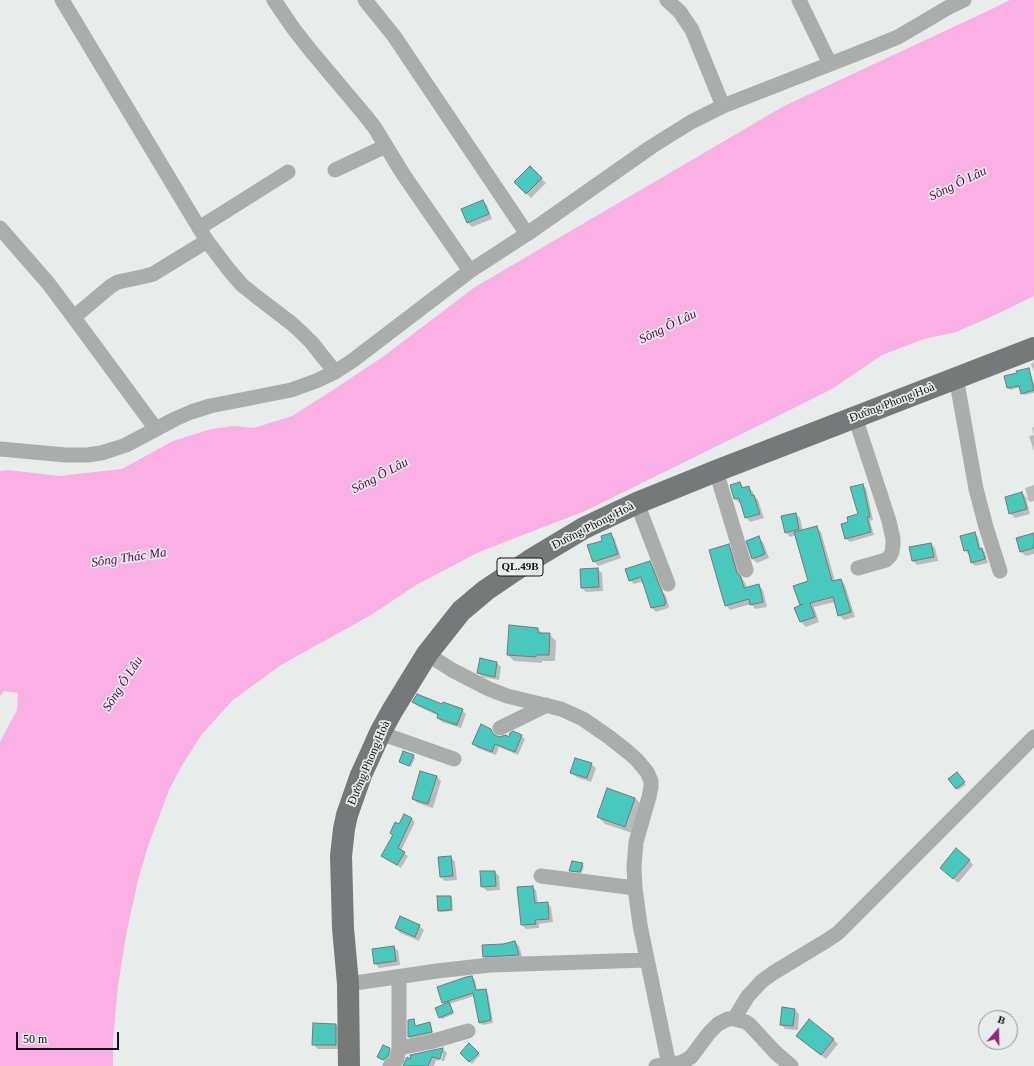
<!DOCTYPE html>
<html>
<head>
<meta charset="utf-8">
<style>
	body { margin:0 }
	#map { position:relative; width:1034px; height:1066px; overflow:hidden; background:#e8eceb; font-family:Georgia,serif }
	canvas { display:block }
	.north { position:absolute; left:978px; top:1010px; width:40px; height:40px; box-sizing:border-box; background:#e8eceb; border:1px solid #939695; border-radius:50%; rotate:20deg; font-size:11px; font-weight:700; line-height:16px; text-align:center; color:#141515 }
	.north::after { content:''; display:block; margin:auto; width:14px; height:18px; background:#982481; clip-path:polygon(50% 0,100% 100%,50% 72%,0 100%) }
	.scale { position:absolute; left:16px; top:1032px; width:103px; height:18px; box-sizing:border-box; border:2px solid #141515; border-top:0; padding-left:5px; font-size:12px; line-height:14px; white-space:nowrap; color:#141515; -webkit-text-stroke:3px #e8eceb; paint-order:stroke }
</style>
</head>
<body>
<div id="map">
<canvas width="1034" height="1066"></canvas>
<div class="north">B</div>
<div class="scale">50 m</div>
</div>
<script>
const context = document.querySelector('canvas').getContext('2d');
context.lineJoin = 'round';
function fillPath(path, color) { context.fillStyle = color; context.fill(path, 'evenodd'); }
const toPath = rows => new Path2D(rows.map(r => 'M' + r).join(''));
function trace(path, color, width, dash) { context.strokeStyle = color; context.lineWidth = width; context.lineCap = dash ? 'butt' : 'round'; context.setLineDash(dash || []); context.stroke(path); }
function write(font, color, halo, rows, align = 'center') {
  context.font = font + ' Georgia,serif'; context.lineWidth = 3.5; context.setLineDash([]); context.textBaseline = 'middle'; context.strokeStyle = halo; context.fillStyle = color; for (const [text, x, y, turn = 0] of rows) {
    context.save(); context.translate(x, y); context.rotate((+turn || 0) * Math.PI / 180); context.textAlign = isNaN(turn) ? turn : align; if (halo) context.strokeText(text, 0, 0); context.fillText(text, 0, 0); context.restore();
  }
}
fillPath(toPath([
	[1010,0,1034,0,1034,296,993,316,956,332,924,339,882,355,832,389,768,421,585,511,479,552,416,585,371,615,281,665,233,700,202,734,181,767,169,790,148,846,138,880,127,930,118,985,113,1041,113,1066,0,1066,0,742,17,710,18,693,4,691,0,696,0,471,8,470,59,476,122,469,173,441,211,429,234,426,254,428,292,416,333,390,384,356,475,287,784,106,992,9]
]), '#faafe5');
fillPath(toPath([
	[530,167,546,183,531,198,515,182],
	[482,201,487,205,492,219,472,227,468,223,462,209],
	[1034,362,1034,372,1031,364],
	[1028,369,1030,371,1034,385,1034,393,1024,395,1022,393,1020,387,1010,390,1008,388,1018,374],
	[1034,427,1034,451,1029,436,1034,435,1032,428],
	[740,484,745,488,749,487,753,492,754,496,758,500,764,518,750,522,746,517,741,503,739,503,735,499,731,486],
	[863,485,866,488,873,520,870,521,874,535,850,542,846,538,849,522,859,514],
	[1034,485,1034,501,1030,502,1026,498,1030,514,1015,518,1010,513,1022,493,1028,499,1025,488],
	[795,514,800,518,803,531,816,527,821,532,835,581,841,580,845,585,855,617,844,620,839,615,835,602,814,607,819,622,806,627,801,622,796,608,802,606,801,605,809,582,796,535,790,537,786,532],
	[975,533,978,537,981,549,985,552,988,563,975,566,972,563,970,554,968,554,965,550],
	[611,534,615,539,621,558,598,566,594,561,604,541],
	[1034,536,1034,554,1026,556,1021,552,1017,539],
	[758,537,763,542,769,558,757,563,753,559],
	[931,544,935,548,938,561,917,565,913,561],
	[729,546,733,550,742,578,745,583,747,588,759,585,763,590,767,607,755,609,751,604,730,610,726,605],
	[649,562,653,566,663,592,666,596,669,607,668,608,656,612,652,608,644,581,634,584,630,580],
	[597,569,602,573,603,591,586,592,582,588],
	[538,629,543,634,549,634,556,641,555,661,542,661,542,663,514,661,508,655],
	[480,660,497,663,501,667,499,680,482,677,478,672],
	[413,702,443,706,462,710,466,714,461,728,442,722,438,718,439,716,417,706],
	[491,730,495,734,495,737,499,738,509,738,521,736,525,739,518,755,499,747,496,755,477,748,474,744],
	[404,752,414,756,415,758,411,767,402,763,400,761],
	[591,764,596,768,591,782,576,777,571,772],
	[436,776,441,781,433,808,417,803,413,799],
	[959,776,966,785,958,790,956,788],
	[635,798,642,805,632,833,605,824,598,817],
	[405,815,412,819,415,822,401,851,408,856,401,868,386,859,382,855,393,836,391,833,399,825],
	[451,857,455,862,457,880,445,881,441,877],
	[969,860,973,865,958,883,946,872],
	[582,864,584,866,582,873,572,872,571,870],
	[495,872,499,876,500,890,487,891,482,886],
	[532,887,536,890,538,904,547,903,551,907,553,922,539,924,539,928,526,929,522,925],
	[450,897,452,898,453,911,441,912,439,910],
	[419,926,424,930,419,941,400,933,396,928],
	[515,942,519,946,523,959,488,961,484,956,503,945],
	[394,947,398,951,400,965,379,968,375,963],
	[472,977,475,980,477,991,485,990,488,993,493,1023,482,1025,480,1022,474,996,449,1004,454,1014,442,1019,440,1017,445,1005,443,1003,438,987],
	[795,1010,799,1014,798,1030,785,1029,781,1024],
	[413,1020,415,1022,416,1027,429,1023,431,1025,433,1034,411,1039,409,1037],
	[336,1025,340,1030,340,1049,318,1049,313,1044],
	[833,1039,838,1044,826,1059,801,1040],
	[469,1045,480,1055,472,1064,461,1053],
	[389,1049,391,1051,390,1058,386,1062,378,1057],
	[443,1049,447,1053,444,1061,441,1061,443,1053,441,1053,439,1061,436,1060,434,1066,404,1066,412,1061,411,1056]
]), '#0003');
const building = toPath([
	[530,166,542,178,526,194,514,182,530,166],
	[483,200,489,214,467,223,461,209,483,200],
	[1029,368,1034,390,1021,394,1019,386,1007,388,1004,376,1017,373,1016,371,1029,368],
	[740,482,742,488,749,486,751,495,754,495,760,514,745,518,739,498,734,499,730,485,740,482],
	[863,484,870,517,867,517,871,532,845,539,841,524,848,522,847,517,858,514,850,487,863,484],
	[1022,492,1027,509,1009,514,1005,497,1022,492],
	[796,513,799,529,785,533,781,516,796,513],
	[817,526,832,581,841,579,851,612,838,616,833,597,810,603,815,617,800,622,794,608,803,604,800,605,793,586,808,581,794,532,817,526],
	[975,532,979,549,982,548,985,559,971,563,968,550,964,551,960,536,975,532],
	[611,533,618,554,593,562,587,545,602,541,601,536,611,533],
	[1034,533,1034,548,1020,552,1016,538,1034,533],
	[759,536,765,554,752,559,746,541,759,536],
	[931,543,934,557,912,561,909,547,931,543],
	[729,544,737,573,741,577,744,588,759,584,763,602,750,605,749,599,725,606,709,550,729,544],
	[650,561,660,587,662,591,666,603,664,604,665,605,651,608,641,577,629,581,625,569,650,561],
	[598,568,599,587,581,588,580,569,598,568],
	[509,625,538,628,538,633,550,633,549,655,536,655,536,657,507,655,509,625],
	[480,658,497,662,495,677,477,673,480,658],
	[417,694,442,704,443,702,463,709,457,725,437,718,438,714,412,702,417,694],
	[481,724,491,729,492,732,495,735,499,737,506,735,509,737,510,733,513,731,522,735,515,752,495,744,492,752,472,744,481,724],
	[403,751,414,755,409,766,399,762,403,751],
	[575,758,592,763,587,778,570,773,575,758],
	[420,771,437,776,428,804,412,799,420,771],
	[957,772,965,782,956,789,948,779,957,772],
	[607,788,635,798,625,827,597,817,607,788],
	[404,814,412,818,398,848,405,852,397,865,381,856,393,835,390,833,395,822,399,824,404,814],
	[956,848,970,860,953,879,940,868,956,848],
	[451,856,453,876,440,877,438,857,451,856],
	[572,861,583,863,580,872,569,871,572,861],
	[480,871,495,871,496,886,481,887,480,871],
	[533,886,535,903,548,902,549,919,535,920,536,924,521,925,517,887,533,886],
	[437,896,451,896,451,910,438,911,437,896],
	[400,916,420,925,415,937,395,928,400,916],
	[515,941,519,955,483,957,482,945,503,944,515,941],
	[394,946,396,961,374,964,372,949,394,946],
	[472,976,476,990,486,989,491,1020,479,1023,473,993,442,1003,437,987,466,977,472,976],
	[449,1002,453,1012,439,1018,435,1008,449,1002],
	[782,1007,795,1009,793,1026,780,1025,782,1007],
	[414,1019,415,1026,430,1022,432,1032,408,1037,408,1020,414,1019],
	[809,1019,834,1039,821,1055,796,1036,809,1019],
	[313,1023,336,1024,336,1045,312,1045,313,1023],
	[469,1043,479,1053,469,1062,460,1053,469,1043],
	[383,1045,390,1048,388,1056,383,1060,377,1057,383,1045],
	[443,1048,440,1059,432,1057,428,1066,403,1066,407,1057,411,1059,410,1055,443,1048]
]);
fillPath(building, '#49c8bd');
trace(building, '#757878', 1);
trace(toPath([
	[62,0,207,241,229,270,242,285,257,297,291,323,301,332,312,343,335,372],
	[274,0,293,28,311,51,364,114,375,128,403,174,470,271],
	[365,0,394,36,527,234],
	[667,0,680,12,692,30,723,106],
	[799,0,830,64],
	[335,170,386,146],
	[0,228,48,283,69,311,156,429],
	[199,228,288,172],
	[74,317,111,286,118,282,146,276,153,274,207,241],
	[956,377,976,489,986,527,1000,571],
	[855,417,889,521,893,539,893,545,892,552,890,556,886,560,858,568],
	[0,449,66,455,87,455,101,453,114,449,126,445,175,419,191,412,210,406,291,390,316,381,335,372,352,361,470,271,527,234,651,147,691,122,723,106,866,50,898,37,949,7,964,0],
	[716,471,746,570],
	[637,503,668,584],
	[427,654,452,670,489,689,507,696,561,709,583,719,609,737,628,752,637,760,647,772,651,781,651,787,649,797,636,842,634,866,635,888,640,925,669,1065],
	[500,728,547,705],
	[380,733,454,759],
	[541,876,635,888],
	[348,984,437,971,490,965,647,960],
	[734,1019,743,1004,748,996,762,981,773,973,826,941,838,933,1034,737],
	[399,1048,430,1042,468,1031],
	[390,1066,395,1062,397,1059,399,1048,399,977],
	[656,1066,680,1063,686,1060,691,1057,709,1033,718,1024,728,1019,734,1019,746,1022,750,1025,775,1052,791,1066]
]), '#abadad', 15);
trace(toPath([
	[349,1066,348,984,343,928,341,856,344,829,347,815,361,775,372,751,380,733,392,711,427,654,461,611,486,590,529,561,584,528,637,503,716,471,1034,348]
]), '#767979', 22);
for (const [x, y, w] of [
	[520,567,46]
]) { const box = new Path2D(); box.roundRect(x - w / 2, y - 9, w, 18, 3); context.fillStyle = '#e8eceb'; context.fill(box); trace(box, '#141515', 1); }
write('bold 11px', '#141515', null, [
	["QL.49B",520,567]
]);
write('12px', '#141515', '#e8eceb', [
	["Đường Phong Hoà",892,403,-21],
	["Đường Phong Hoà",593,526,-27],
	["Đường Phong Hoà",369,763,-67]
]);
write('italic 13px', '#5c004c', '#e8eceb', [
	["Sông Ô Lâu",958,184,-26],
	["Sông Ô Lâu",668,327,-26],
	["Sông Ô Lâu",380,476,-28],
	["Sông Thác Ma",129,558,-8],
	["Sông Ô Lâu",123,684,-57]
]);
</script>
</body>
</html>
